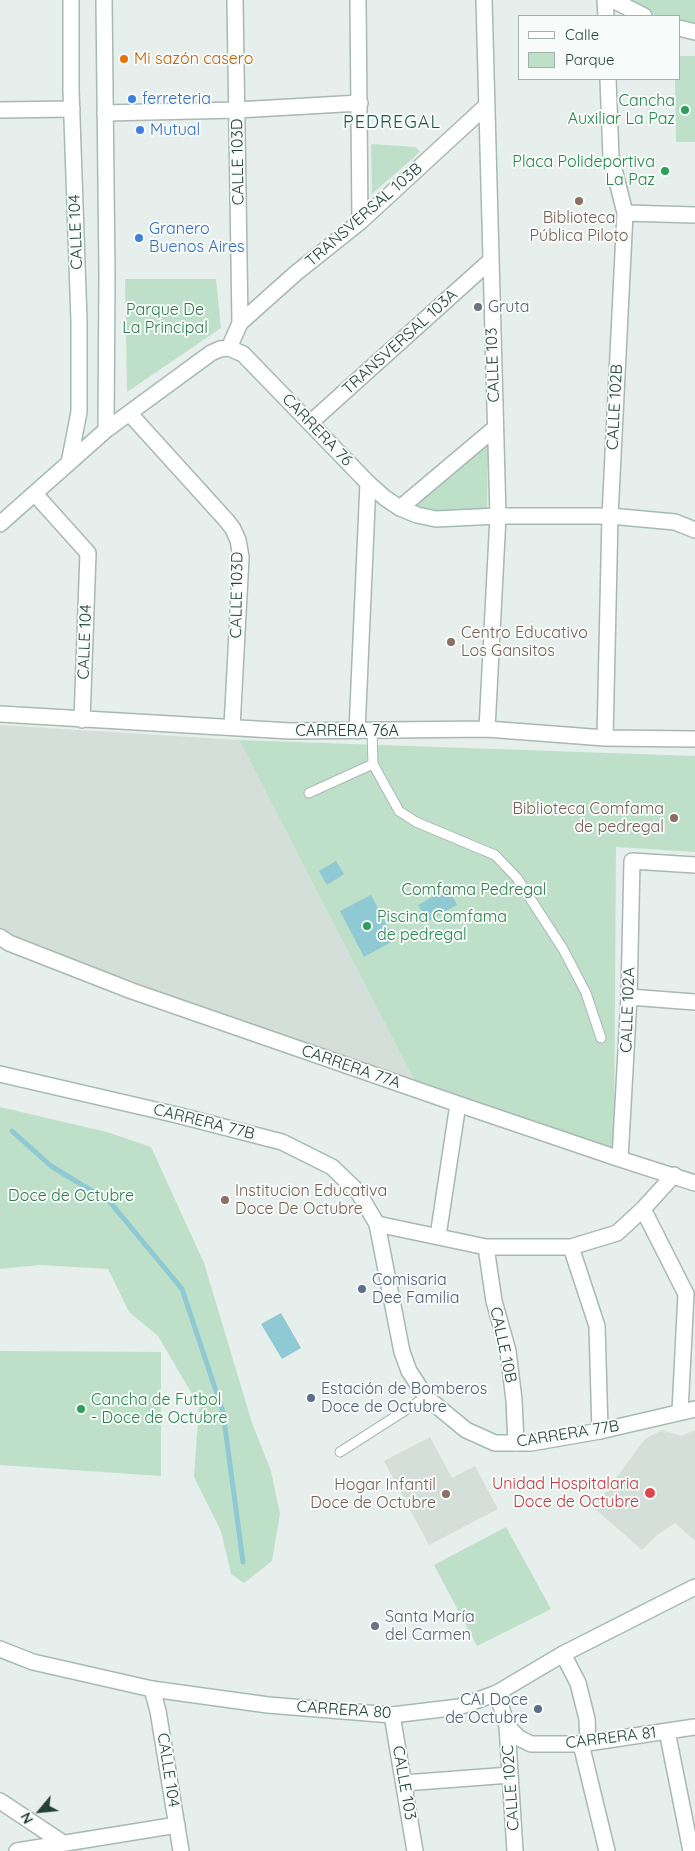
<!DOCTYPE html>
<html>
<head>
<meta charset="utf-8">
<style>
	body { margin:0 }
	#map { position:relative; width:695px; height:1851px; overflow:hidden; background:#e6efeb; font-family:Quicksand,sans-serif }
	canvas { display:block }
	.legend { position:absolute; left:518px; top:15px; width:162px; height:65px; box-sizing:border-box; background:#f7fbf9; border:1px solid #a3b1ad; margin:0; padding:6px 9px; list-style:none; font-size:15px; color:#24423a }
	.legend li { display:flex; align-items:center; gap:10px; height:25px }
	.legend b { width:25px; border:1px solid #a3b1ad }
	.north { position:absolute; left:15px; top:1786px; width:50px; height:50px; -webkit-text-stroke:4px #f7fbf9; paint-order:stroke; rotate:242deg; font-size:14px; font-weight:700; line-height:20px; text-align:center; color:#24423a }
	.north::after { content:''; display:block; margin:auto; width:18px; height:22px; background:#24423a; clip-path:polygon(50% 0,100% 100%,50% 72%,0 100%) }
</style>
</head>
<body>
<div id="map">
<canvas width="695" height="1851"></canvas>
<ul class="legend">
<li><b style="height:6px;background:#fff"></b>Calle</li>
<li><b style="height:14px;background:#bfe0c8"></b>Parque</li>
</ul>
<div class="north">N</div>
</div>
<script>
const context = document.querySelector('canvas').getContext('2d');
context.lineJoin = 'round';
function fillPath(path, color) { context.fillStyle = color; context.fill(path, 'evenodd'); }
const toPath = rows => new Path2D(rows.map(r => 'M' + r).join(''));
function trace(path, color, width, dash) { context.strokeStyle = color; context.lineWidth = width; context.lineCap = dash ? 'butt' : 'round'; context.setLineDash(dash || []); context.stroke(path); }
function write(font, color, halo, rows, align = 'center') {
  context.font = font + ' Quicksand,sans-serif'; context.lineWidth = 4; context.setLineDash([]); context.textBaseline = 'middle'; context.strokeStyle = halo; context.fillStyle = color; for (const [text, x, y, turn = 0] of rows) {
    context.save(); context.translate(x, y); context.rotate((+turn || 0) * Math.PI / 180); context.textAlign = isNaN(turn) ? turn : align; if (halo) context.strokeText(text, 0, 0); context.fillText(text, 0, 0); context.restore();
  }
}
fillPath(toPath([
	[0,725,239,740,414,1080,67,962,26,946,0,928],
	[662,1430,681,1436,695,1430,695,1541,675,1523,656,1536,642,1550,594,1508,645,1439],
	[430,1437,452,1478,475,1466,498,1509,429,1545,384,1461]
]), '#d4dfda');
fillPath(toPath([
	[626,0,695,0,695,26,679,24,679,16,657,16],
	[679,56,695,56,695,142,676,142,675,79,679,79],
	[371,144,416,147,420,152,372,194],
	[125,279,216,279,221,328,127,392],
	[488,441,487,518,456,520,408,506],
	[239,740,695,756,695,852,616,847,614,1149,414,1080],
	[0,1107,107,1132,151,1147,204,1263,252,1423,271,1471,280,1514,272,1561,244,1583,231,1574,221,1531,194,1477,199,1406,158,1336,129,1312,108,1269,40,1265,0,1269],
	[0,1351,161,1352,161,1476,0,1465],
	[506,1527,551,1609,477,1646,434,1565]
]), '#bfe0c8');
fillPath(toPath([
	[336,861,344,874,327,885,319,871],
	[448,888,457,905,428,921,418,905],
	[371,895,395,940,364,957,340,911],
	[281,1313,301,1348,282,1359,261,1324]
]), '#8ec9d4');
trace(toPath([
	[12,1131,51,1166,110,1202,182,1289,223,1412,243,1562]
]), '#8ec9d4', 5);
const lane = toPath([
	[372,731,373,764,399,811,416,822,495,855,517,878,563,949,586,993,601,1038],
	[309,793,373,764],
	[340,1452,426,1397]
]);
const street = toPath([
	[235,0,240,323],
	[358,0,360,222],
	[484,0,498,516,487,729],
	[605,0,606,16],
	[613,0,644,16],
	[679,28,695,32],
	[0,110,72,109],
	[105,113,237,110,360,103],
	[625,213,695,215],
	[229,348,240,323,296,273,360,222,486,106],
	[130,414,227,521,233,529,238,540,241,557,232,727],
	[310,423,490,261],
	[35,494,88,553,82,720],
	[400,508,495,428],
	[0,714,290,731,487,729,605,738,695,739],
	[357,731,368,483],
	[605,738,610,516,625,213,611,157,608,79],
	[0,937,9,943,132,991,458,1104,620,1159,695,1183],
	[629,997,695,1002],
	[620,1159,629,997,632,861,695,865],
	[643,1209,686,1294,680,1412],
	[377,1224,486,1247,571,1247,617,1233,643,1209,674,1175],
	[438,1236,458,1104],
	[486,1247,494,1301,508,1351,514,1400,516,1443],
	[571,1247,597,1326,600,1431],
	[563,1654,578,1683,587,1719,588,1743],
	[152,1689,158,1711,181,1851],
	[497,1693,507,1726,519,1738,531,1744,581,1744,695,1727],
	[392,1715,415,1851],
	[507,1726,515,1851],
	[667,1731,691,1851],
	[581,1744,607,1851],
	[404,1783,510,1775],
	[0,1801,63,1843],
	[17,1851,177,1825]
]);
const secondary = toPath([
	[104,0,107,274,106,430],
	[69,463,79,412,79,321,71,90,71,0],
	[0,524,106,430,211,353,220,349,229,348,243,354,368,483,385,498,400,508,417,515,436,519,498,516,610,516,675,522,695,530],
	[0,1074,177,1115,282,1142,332,1167,358,1192,377,1224,402,1352,409,1371,426,1397,466,1430,495,1443,531,1443,600,1431,695,1409],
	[0,1649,33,1662,152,1689,268,1705,392,1715,459,1707,497,1693,563,1654,695,1587]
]);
trace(lane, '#a8b8b2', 11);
trace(street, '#a8b8b2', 18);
trace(secondary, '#a4bbb3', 18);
trace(lane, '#fff', 9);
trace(street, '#fff', 15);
trace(secondary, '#fff', 15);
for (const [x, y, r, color] of [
	[124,59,5,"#e8710a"],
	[132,99,5,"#3f7fe0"],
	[685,110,5,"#2e9e5b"],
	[140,130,5,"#3f7fe0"],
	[665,171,5,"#2e9e5b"],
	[579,201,5,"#8d6e63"],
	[139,238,5,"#3f7fe0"],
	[478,307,5,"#6b7280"],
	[451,642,5,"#8d6e63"],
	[674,818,5,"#8d6e63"],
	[367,926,5,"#2e9e5b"],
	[225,1200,5,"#8d6e63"],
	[362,1289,5,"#5c6f8a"],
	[311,1398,5,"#5c6f8a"],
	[81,1409,5,"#2e9e5b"],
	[650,1493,6,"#e0444e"],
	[446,1494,5,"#8d6e63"],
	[375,1626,5,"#6b7280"],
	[538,1709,5,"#5c6f8a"]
]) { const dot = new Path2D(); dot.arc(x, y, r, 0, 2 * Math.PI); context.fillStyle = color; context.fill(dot); trace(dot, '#f7fbf9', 2); }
write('16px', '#c56008', '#f7fbf9', [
	["Mi sazón casero",134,59]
], 'left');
write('16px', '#366cbe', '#f7fbf9', [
	["ferreteria",142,99],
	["Mutual",150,130],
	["Granero",149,229],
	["Buenos Aires",149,247]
], 'left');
write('16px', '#27864d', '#f7fbf9', [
	["Cancha",675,101],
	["Auxiliar La Paz",675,119],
	["Placa Polideportiva",655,162],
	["La Paz",655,180],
	["Piscina Comfama",377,917,"left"],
	["de pedregal",377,935,"left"],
	["Cancha de Futbol",91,1400,"left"],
	["- Doce de Octubre",91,1418,"left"]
], 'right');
write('16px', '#24423a', '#f7fbf9', [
	["CALLE 103D",238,162,-91],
	["TRANSVERSAL 103B",364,215,-41],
	["CALLE 104",76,232,-92],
	["TRANSVERSAL 103A",400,342,-42],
	["CALLE 103",493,365,-92],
	["CALLE 102B",615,407,-87],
	["CARRERA 76",317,430,46],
	["CALLE 103D",237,595,-89],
	["CALLE 104",85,642,-88],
	["CARRERA 76A",347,731],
	["CALLE 102A",628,1010,-88],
	["CARRERA 77A",351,1067,19],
	["CARRERA 77B",204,1122,14],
	["CALLE 10B",503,1345,78],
	["CARRERA 77B",568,1434,-9],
	["CARRERA 80",344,1710,4],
	["CARRERA 81",611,1738,-7],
	["CALLE 104",168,1770,81],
	["CALLE 103",404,1783,80],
	["CALLE 102C",511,1788,-94]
]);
write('16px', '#785e54', '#f7fbf9', [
	["Biblioteca",579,218,"center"],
	["Pública Piloto",579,236,"center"],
	["Centro Educativo",461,633],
	["Los Gansitos",461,651],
	["Biblioteca Comfama",664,809,"right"],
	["de pedregal",664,827,"right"],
	["Institucion Educativa",235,1191],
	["Doce De Octubre",235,1209],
	["Hogar Infantil",436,1485,"right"],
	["Doce de Octubre",436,1503,"right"]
], 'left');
write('16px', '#5b616d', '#f7fbf9', [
	["Gruta",488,307],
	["Santa María",385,1617],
	["del Carmen",385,1635]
], 'left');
write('16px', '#2d7a4b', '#f7fbf9', [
	["Parque De",165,310],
	["La Principal",165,328],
	["Comfama Pedregal",474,890],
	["Doce de Octubre",71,1196]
]);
write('16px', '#4e5e75', '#f7fbf9', [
	["Comisaria",372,1280],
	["Dee Familia",372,1298],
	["Estación de Bomberos",321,1389],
	["Doce de Octubre",321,1407],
	["CAI Doce",528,1700,"right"],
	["de Octubre",528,1718,"right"]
], 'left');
write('16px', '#be3a42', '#f7fbf9', [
	["Unidad Hospitalaria",639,1484],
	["Doce de Octubre",639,1502]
], 'right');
context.letterSpacing = '1px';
write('18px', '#1f5548', '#f7fbf9', [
	["PEDREGAL",392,123]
]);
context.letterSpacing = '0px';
</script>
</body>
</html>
